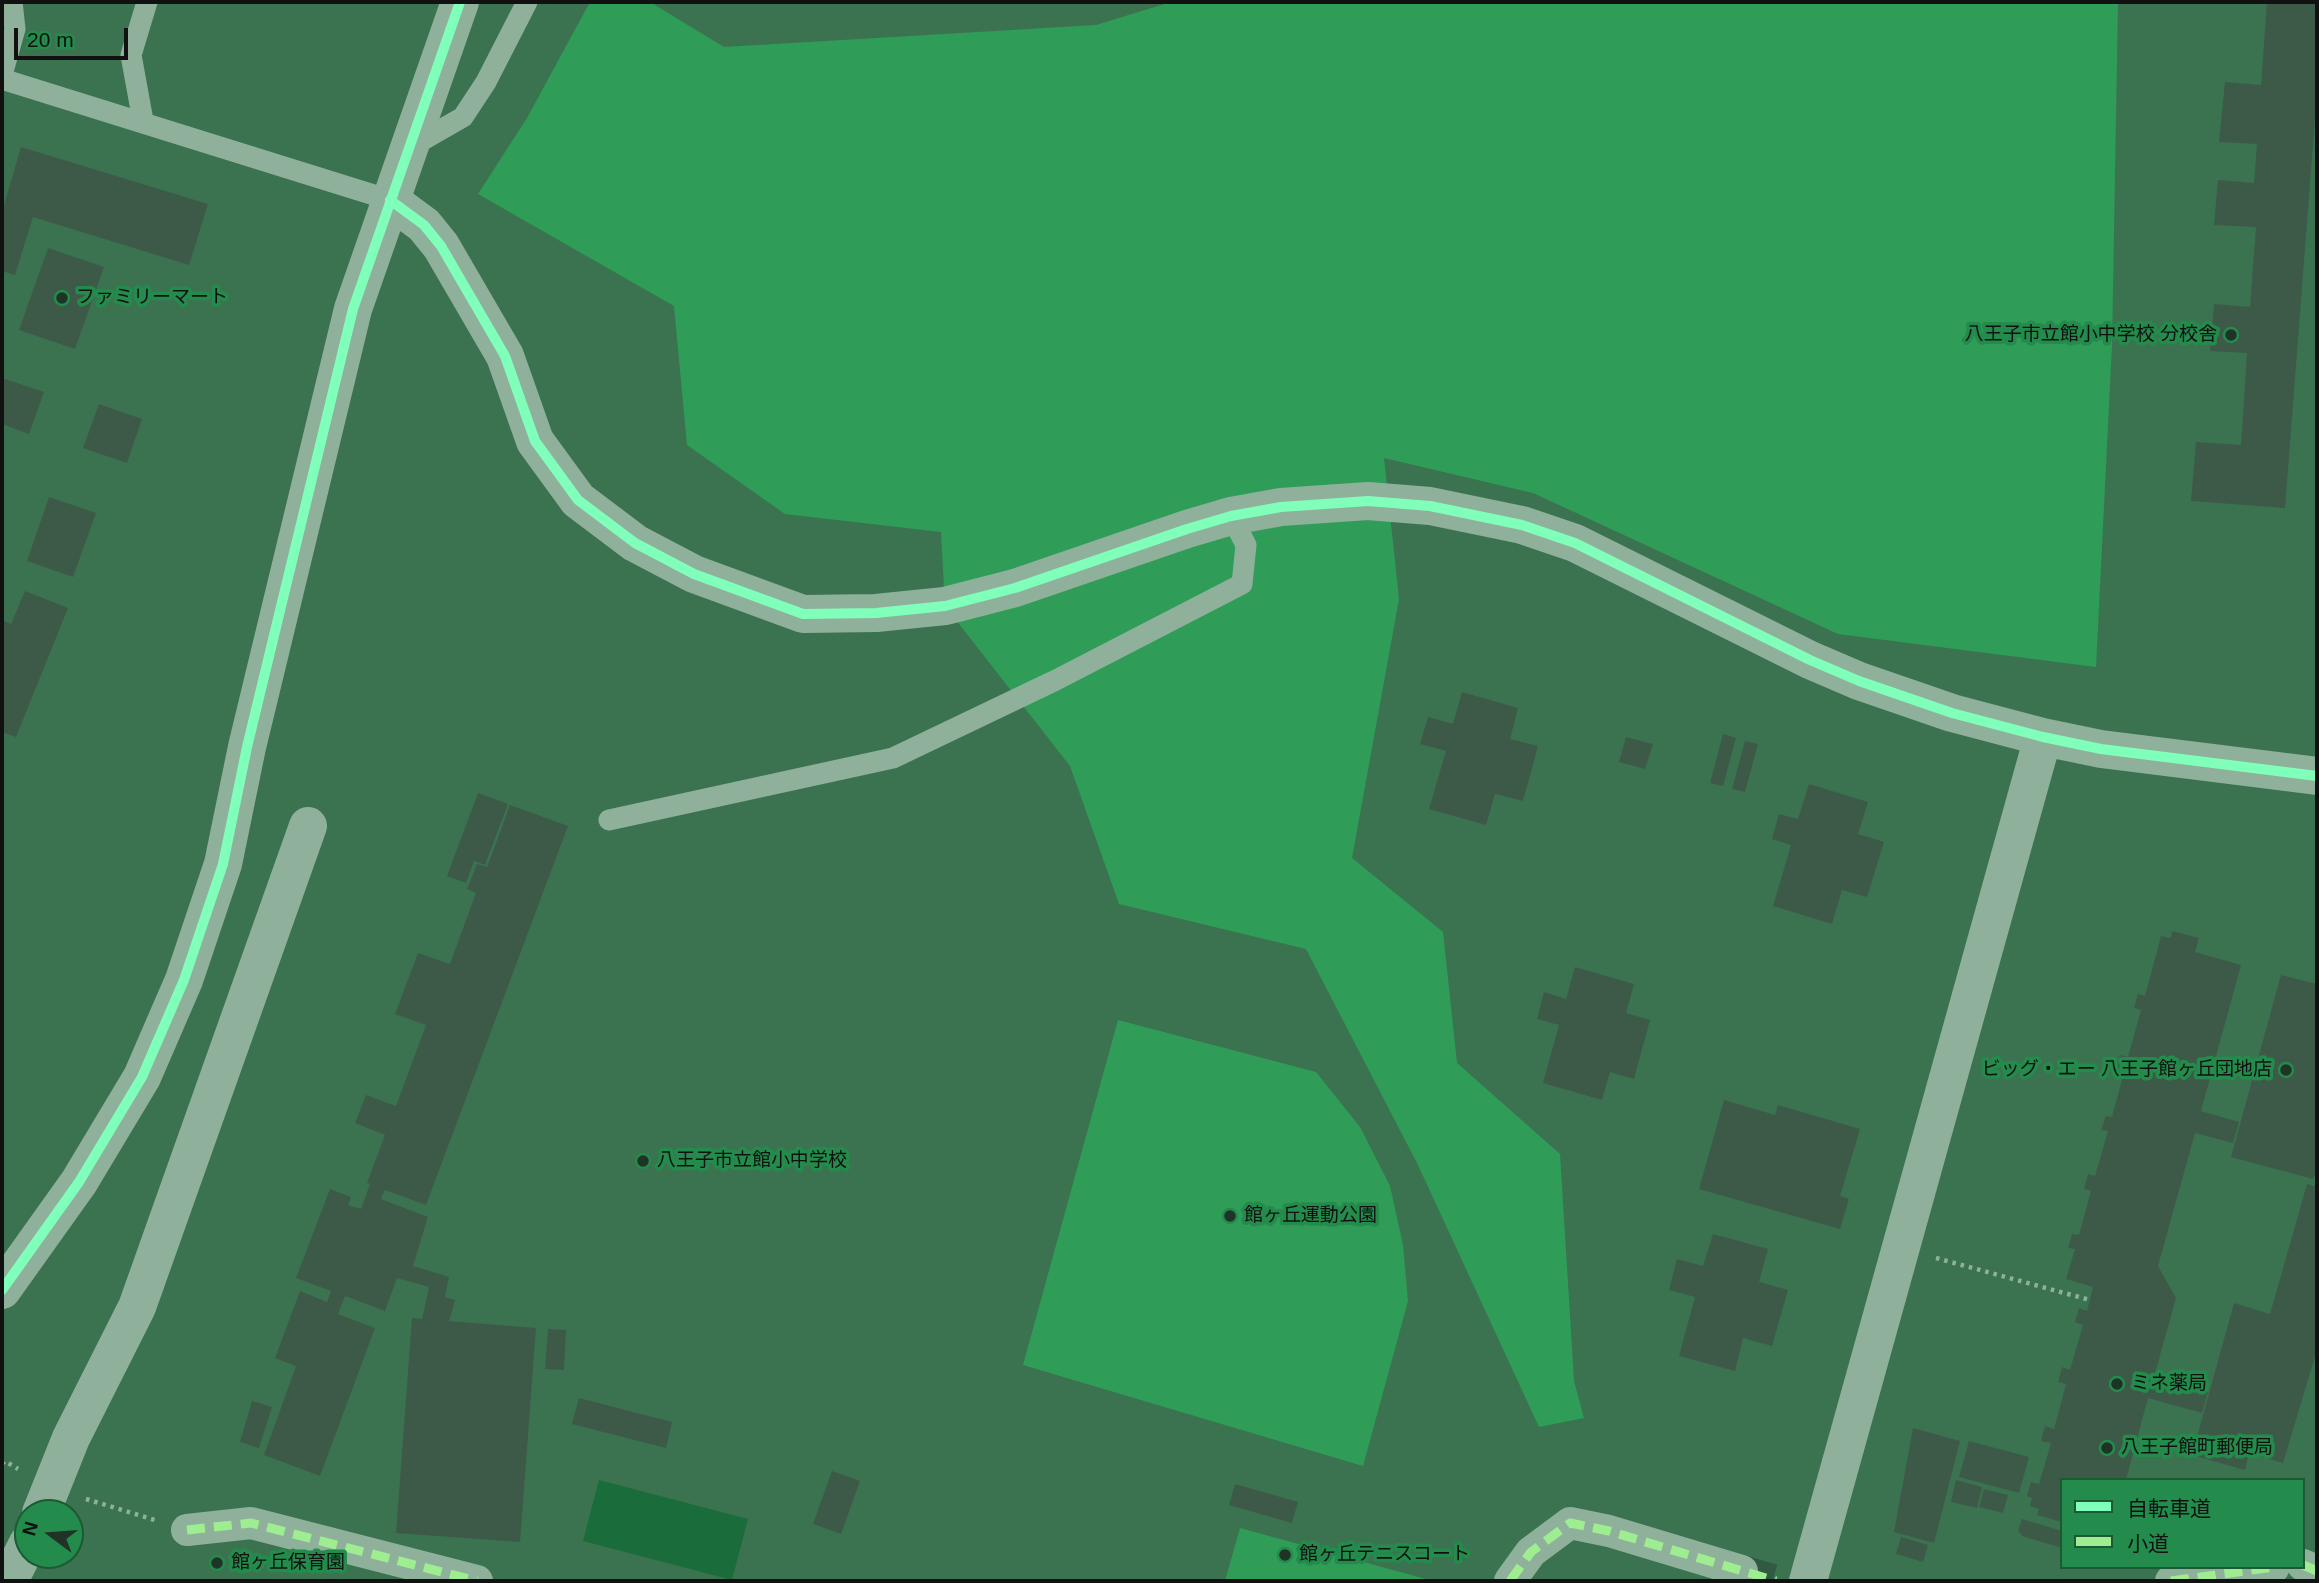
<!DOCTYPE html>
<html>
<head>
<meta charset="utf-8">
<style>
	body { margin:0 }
	#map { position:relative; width:2319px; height:1583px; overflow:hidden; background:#3b7351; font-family:Helvetica,"Noto Sans JP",sans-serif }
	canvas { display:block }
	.frame { position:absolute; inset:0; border:4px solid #111; pointer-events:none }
	.legend { position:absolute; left:2060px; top:1478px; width:245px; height:91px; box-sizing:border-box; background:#238b4b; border:2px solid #1c5a34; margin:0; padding:9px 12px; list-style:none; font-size:21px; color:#111 }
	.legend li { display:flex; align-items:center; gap:14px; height:35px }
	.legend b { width:35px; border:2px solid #1c5a34 }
	.north { position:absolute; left:14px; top:1499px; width:70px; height:70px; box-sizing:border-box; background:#238b4b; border:2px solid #1c5a34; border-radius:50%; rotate:286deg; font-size:19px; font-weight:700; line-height:28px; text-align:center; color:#111 }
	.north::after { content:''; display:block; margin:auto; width:24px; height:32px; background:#203327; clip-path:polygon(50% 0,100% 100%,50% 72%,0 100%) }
	.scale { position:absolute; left:14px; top:28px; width:114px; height:32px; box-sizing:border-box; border:4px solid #111; border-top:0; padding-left:9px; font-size:21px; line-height:24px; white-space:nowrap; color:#111; -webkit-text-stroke:5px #238b4b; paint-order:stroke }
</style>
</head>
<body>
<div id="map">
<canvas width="2319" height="1583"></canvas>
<div class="frame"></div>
<ul class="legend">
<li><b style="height:9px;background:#80ffba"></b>自転車道</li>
<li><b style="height:9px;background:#9fed91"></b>小道</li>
</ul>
<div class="north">N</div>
<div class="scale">20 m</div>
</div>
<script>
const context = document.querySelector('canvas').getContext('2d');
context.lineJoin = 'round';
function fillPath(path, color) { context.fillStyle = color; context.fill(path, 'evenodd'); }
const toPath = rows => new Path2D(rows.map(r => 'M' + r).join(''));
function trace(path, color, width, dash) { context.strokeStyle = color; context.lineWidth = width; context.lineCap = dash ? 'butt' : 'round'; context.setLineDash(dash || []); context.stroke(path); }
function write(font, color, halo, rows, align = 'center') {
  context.font = font + ' Helvetica,"Noto Sans JP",sans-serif'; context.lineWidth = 7; context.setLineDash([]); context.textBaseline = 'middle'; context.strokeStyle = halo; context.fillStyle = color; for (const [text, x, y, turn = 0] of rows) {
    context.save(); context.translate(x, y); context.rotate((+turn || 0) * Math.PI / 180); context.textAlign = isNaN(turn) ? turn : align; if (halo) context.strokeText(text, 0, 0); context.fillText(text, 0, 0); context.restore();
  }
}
fillPath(toPath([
	[590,2,650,2,724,47,1096,25,1171,2,2118,2,2112,345,2096,667,1838,634,1533,493,1384,458,1399,599,1352,858,1443,932,1457,1063,1560,1154,1574,1381,1584,1418,1539,1427,1418,1165,1306,949,1119,904,1070,766,945,606,941,532,785,514,687,445,674,306,478,194,527,118],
	[1118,1020,1316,1072,1360,1127,1390,1186,1403,1245,1408,1301,1363,1466,1023,1365],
	[1240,1528,1433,1581,1225,1581]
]), '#2f9d58');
fillPath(toPath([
	[599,1480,748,1519,732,1580,583,1541]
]), '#1b6c3b');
fillPath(toPath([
	[2267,2,2317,2,2317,92,2285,508,2191,501,2196,442,2241,445,2247,353,2210,351,2214,304,2250,307,2256,227,2214,225,2218,180,2254,183,2257,144,2219,142,2225,82,2261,85],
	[21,147,208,204,189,265,33,217,15,275,2,271,2,212],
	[48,248,104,267,75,349,19,330],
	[2,378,44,392,29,434,2,424],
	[99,404,142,419,127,463,83,448],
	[49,497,96,513,73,577,27,561],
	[25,591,68,608,16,737,2,732,2,620,11,624],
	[1462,692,1518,708,1510,739,1538,746,1523,801,1495,794,1486,825,1429,809,1446,751,1420,744,1428,717,1453,724],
	[1723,734,1736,738,1723,786,1710,783],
	[1626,737,1653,744,1645,769,1619,762],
	[1745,741,1758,744,1745,792,1732,789],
	[1809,784,1868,802,1858,834,1884,842,1867,897,1842,890,1832,924,1773,906,1791,845,1772,839,1779,814,1798,819],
	[478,793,508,804,485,865,474,861,466,883,447,876],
	[510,805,568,826,426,1205,385,1190,381,1199,428,1217,413,1266,449,1277,445,1297,455,1300,449,1321,536,1328,520,1542,396,1533,412,1318,422,1319,429,1287,397,1278,385,1311,345,1296,338,1314,375,1328,320,1476,264,1455,296,1366,275,1358,300,1291,327,1302,331,1291,296,1278,330,1189,351,1197,348,1205,361,1209,370,1184,367,1183,385,1135,355,1123,366,1095,396,1106,426,1025,395,1014,418,953,450,964,476,893,467,889,477,864,487,867],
	[2172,931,2199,938,2195,952,2241,965,2201,1111,2239,1122,2233,1143,2195,1133,2158,1266,2176,1298,2154,1377,2208,1392,2202,1413,2148,1398,2126,1480,2062,1480,2062,1522,2037,1515,2039,1509,2030,1506,2032,1498,2027,1496,2031,1482,2039,1484,2051,1443,2041,1441,2045,1426,2054,1429,2066,1384,2058,1382,2062,1367,2070,1370,2083,1325,2075,1322,2079,1308,2087,1311,2093,1287,2066,1279,2075,1249,2068,1248,2072,1234,2079,1235,2091,1191,2084,1189,2088,1174,2095,1176,2108,1131,2101,1130,2106,1116,2112,1117,2124,1072,2116,1070,2120,1055,2128,1057,2141,1010,2134,1008,2138,994,2145,996,2161,936,2171,938],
	[1575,967,1634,984,1626,1013,1650,1020,1634,1079,1610,1072,1602,1100,1543,1083,1559,1025,1537,1019,1544,992,1566,999],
	[2281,975,2317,984,2317,1169,2313,1179,2231,1157],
	[1724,1100,1775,1115,1778,1105,1860,1129,1840,1196,1849,1199,1840,1229,1699,1189],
	[2307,1184,2317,1187,2317,1350,2283,1463,2249,1453,2245,1470,2192,1455,2234,1303,2270,1314],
	[1713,1234,1768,1249,1759,1282,1788,1290,1772,1346,1743,1338,1735,1371,1679,1356,1695,1297,1669,1290,1677,1259,1703,1266],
	[548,1329,566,1330,564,1370,545,1369],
	[579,1398,672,1422,666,1448,572,1424],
	[252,1401,272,1407,259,1448,240,1442],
	[1913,1428,1960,1441,1934,1543,1894,1532],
	[1969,1441,2029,1457,2019,1493,1959,1477],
	[832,1471,860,1481,841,1534,813,1524],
	[1956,1480,1982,1487,1977,1508,1951,1502],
	[1235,1484,1298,1502,1292,1523,1229,1505],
	[1984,1489,2008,1495,2003,1513,1979,1507],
	[2022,1519,2062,1531,2062,1548,2022,1536,2018,1530],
	[1901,1537,1928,1545,1923,1562,1896,1554]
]), '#3d5a48');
trace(toPath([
	[1742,1571,1776,1581]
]), '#305a41', 32, [32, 16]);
trace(toPath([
	[1936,1258,2090,1300],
	[2,1464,5,1461,18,1469],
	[86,1499,155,1520]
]), '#8fb19c', 4.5, [3.5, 5]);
trace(toPath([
	[2,75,15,29,12,2],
	[2,79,390,200],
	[143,121,131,55,147,2],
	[409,148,463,117,486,82,527,2],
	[609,820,893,758,1056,680,1242,584,1246,545,1231,516]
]), '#8fb19c', 21);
trace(toPath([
	[187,1530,251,1523,477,1581],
	[2303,1565,2317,1571],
	[1510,1581,1531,1552,1570,1523,1609,1531,1742,1571],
	[2171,1581,2274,1567]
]), '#8fb19c', 32);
trace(toPath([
	[390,200,424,225,441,246,505,356,535,441,578,500,635,543,694,574,803,614,876,613,945,606,1015,588,1187,529,1231,516,1281,507,1368,501,1430,506,1522,525,1575,543,1810,660,1859,681,1952,713,2043,737,2101,749,2317,776],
	[2,1290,79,1182,142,1077,184,980,223,864,247,747,353,309,460,2],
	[41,1513,71,1438,137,1307,308,826],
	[9,1581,28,1543],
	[1808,1581,2043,737]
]), '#8fb19c', 38);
trace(toPath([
	[187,1530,251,1523,477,1581],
	[2303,1565,2317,1571],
	[1510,1581,1531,1552,1570,1523,1609,1531,1776,1581],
	[2171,1581,2274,1567]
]), '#9fed91', 9, [18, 9]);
trace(toPath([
	[390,200,424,225,441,246,505,356,535,441,578,500,635,543,694,574,803,614,876,613,945,606,1015,588,1187,529,1231,516,1281,507,1368,501,1430,506,1522,525,1575,543,1810,660,1859,681,1952,713,2043,737,2101,749,2317,776],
	[2,1290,79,1182,142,1077,184,980,223,864,247,747,353,309,460,2]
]), '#80ffba', 10);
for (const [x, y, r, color] of [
	[62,298,7,"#203327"],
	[2231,335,7,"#203327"],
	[2286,1070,7,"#203327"],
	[643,1161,7,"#203327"],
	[1230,1216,7,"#203327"],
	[2117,1384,7,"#203327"],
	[2107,1448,7,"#203327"],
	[1285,1555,7,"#203327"],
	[217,1563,7,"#203327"]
]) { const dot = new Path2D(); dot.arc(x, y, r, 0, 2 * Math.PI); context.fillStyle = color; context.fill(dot); trace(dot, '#238b4b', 2.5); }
write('19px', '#111', '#238b4b', [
	["ファミリーマート",76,298],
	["八王子市立館小中学校 分校舎",2217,335,"right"],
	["ビッグ・エー 八王子館ヶ丘団地店",2272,1070,"right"],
	["八王子市立館小中学校",657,1161],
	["館ヶ丘運動公園",1244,1216],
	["ミネ薬局",2131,1384],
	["八王子館町郵便局",2121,1448],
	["館ヶ丘テニスコート",1299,1555],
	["館ヶ丘保育園",231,1563]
], 'left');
</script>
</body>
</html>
